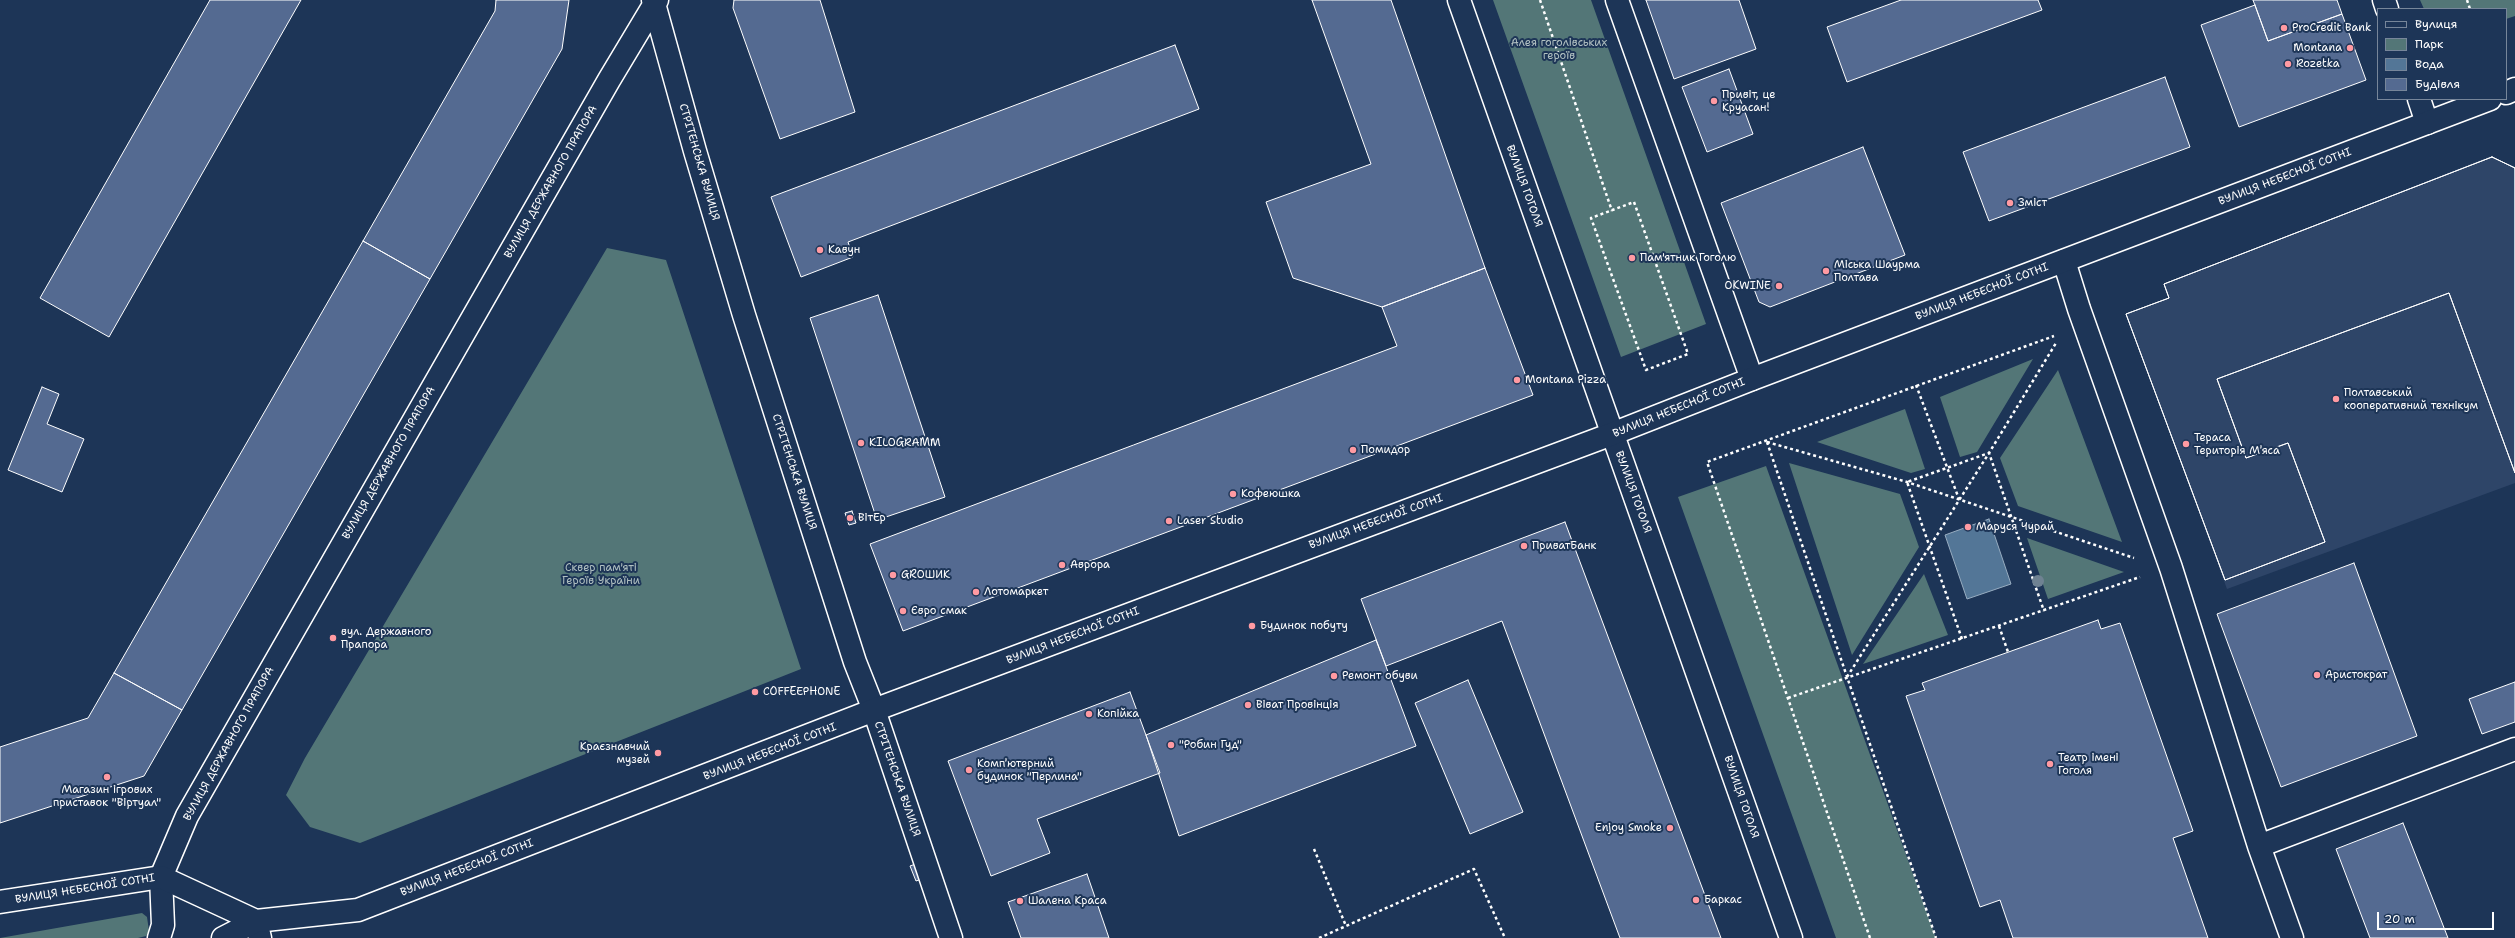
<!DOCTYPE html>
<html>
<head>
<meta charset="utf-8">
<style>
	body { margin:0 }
	#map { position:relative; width:2515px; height:938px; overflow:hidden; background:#1d3557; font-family:"Shantell Sans",sans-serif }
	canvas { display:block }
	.legend { position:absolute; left:2377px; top:8px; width:130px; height:92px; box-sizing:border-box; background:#1d3557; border:1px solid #77869a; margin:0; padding:5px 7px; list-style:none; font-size:12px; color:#fff }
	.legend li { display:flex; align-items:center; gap:8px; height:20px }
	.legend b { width:20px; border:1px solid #77869a }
	.scale { position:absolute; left:2377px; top:912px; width:117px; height:18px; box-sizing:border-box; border:2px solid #fff; border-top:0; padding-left:5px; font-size:12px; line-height:14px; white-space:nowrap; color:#fff; -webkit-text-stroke:3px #1d3557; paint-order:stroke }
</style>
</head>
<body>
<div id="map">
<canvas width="2515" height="938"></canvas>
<ul class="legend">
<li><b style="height:5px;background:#1d3557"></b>Вулиця</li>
<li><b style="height:11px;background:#537677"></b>Парк</li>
<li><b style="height:11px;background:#537697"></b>Вода</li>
<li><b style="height:11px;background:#546a91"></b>Будівля</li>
</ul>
<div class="scale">20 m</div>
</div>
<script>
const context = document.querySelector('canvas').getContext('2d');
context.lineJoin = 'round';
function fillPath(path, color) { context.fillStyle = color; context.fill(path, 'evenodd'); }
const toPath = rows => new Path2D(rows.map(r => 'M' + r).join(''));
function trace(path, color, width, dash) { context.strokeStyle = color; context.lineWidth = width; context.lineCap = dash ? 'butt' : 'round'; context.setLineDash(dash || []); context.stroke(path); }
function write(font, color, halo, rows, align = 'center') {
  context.font = font + ' "Shantell Sans",sans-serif'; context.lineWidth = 4; context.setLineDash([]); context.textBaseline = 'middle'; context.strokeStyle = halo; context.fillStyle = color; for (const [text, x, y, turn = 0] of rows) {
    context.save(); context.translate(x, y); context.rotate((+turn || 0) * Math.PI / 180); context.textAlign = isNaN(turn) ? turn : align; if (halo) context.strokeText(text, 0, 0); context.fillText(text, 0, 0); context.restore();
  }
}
fillPath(toPath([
	[2491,156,2515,167,2515,483,2227,589,2126,314,2169,298,2164,284]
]), '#2e4568');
fillPath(toPath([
	[1493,0,1591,0,1706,324,1621,357],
	[2420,0,2515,0,2515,16,2506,19,2506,9,2424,9],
	[607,248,666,260,801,669,360,843,310,827,286,795,305,758],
	[2033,359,1977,452,1960,457,1940,397],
	[2058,370,2122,542,2018,506,2000,458],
	[1905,409,1925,469,1911,473,1817,442],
	[1789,463,1900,494,1919,547,1852,655],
	[1766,466,1936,938,1836,938,1678,497],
	[2027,538,2124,572,2048,599],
	[1924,574,1948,635,1863,664],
	[142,913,147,917,149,931,146,936,138,938,0,938]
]), '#537677');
const water = toPath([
	[1989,519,2011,584,1967,599,1945,535,1989,519]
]);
fillPath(water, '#537697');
trace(water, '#98adc1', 1);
const building = toPath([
	[210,0,301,0,109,337,40,298,210,0],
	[496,0,569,0,562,49,430,279,363,241,495,11,496,0],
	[734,0,820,0,855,112,780,139,733,8,734,0],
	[1312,0,1391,0,1485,268,1382,307,1293,278,1266,202,1371,164,1312,0],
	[1646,0,1739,0,1756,49,1674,79,1646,0],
	[1901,0,2038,0,2042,10,1847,82,1827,27,1901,0],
	[2253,0,2337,0,2342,14,2268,41,2253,0],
	[2255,5,2268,41,2342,14,2366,80,2239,127,2201,25,2255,5],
	[1175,45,1199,109,848,242,853,257,801,277,771,197,1175,45],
	[1729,69,1753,134,1707,152,1682,87,1729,69],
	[2165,77,2190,147,1989,221,1963,152,2165,77],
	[1863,147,1905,255,1770,307,1759,302,1721,203,1863,147],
	[2492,157,2515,168,2515,473,2449,293,2217,379,2246,458,2288,443,2325,542,2225,580,2126,314,2169,298,2164,284,2492,157],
	[2492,157,2515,168,2515,473,2449,293,2217,379,2246,458,2288,443,2325,542,2225,580,2126,314,2169,298,2164,284,2492,157],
	[363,241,430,279,182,710,114,673,363,241],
	[1485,268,1533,395,903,631,870,544,1397,346,1382,307,1485,268],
	[878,295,945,497,877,520,810,318,878,295],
	[42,387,59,394,47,424,84,439,62,492,8,470,42,387],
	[852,511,856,523,849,525,845,513,852,511],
	[1565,522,1721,938,1620,938,1502,621,1386,666,1361,599,1565,522],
	[2354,563,2417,736,2281,787,2217,614,2354,563],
	[2098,620,2101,629,2120,623,2193,831,2173,838,2208,938,2013,938,2000,900,1980,907,1906,696,1925,690,1922,683,2098,620],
	[1376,640,1416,746,1179,836,1146,735,1376,640],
	[114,673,182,710,144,776,0,823,0,747,88,718,114,673],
	[1468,680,1523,812,1470,834,1415,703,1468,680],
	[2515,682,2515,722,2482,734,2469,699,2515,682],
	[1130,692,1160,773,1037,819,1050,853,991,876,948,761,1130,692],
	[2403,823,2448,938,2370,938,2336,849,2403,823],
	[918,863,924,878,916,881,910,866,918,863],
	[1087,874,1109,938,1021,938,1008,902,1087,874]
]);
fillPath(building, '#546a91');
trace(building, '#fff', 1);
const minor = toPath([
	[653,0,695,151,744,315,855,662,874,710,951,938],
	[1459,0,1791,938],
	[1617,0,1752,379],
	[2384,0,2387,9],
	[2419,99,2427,123],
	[2064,261,2079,309,2171,568,2259,846,2292,938],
	[2259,846,2515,749],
	[256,921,260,938],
	[159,938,163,925,161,877,187,816,609,80,657,0]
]);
const major = toPath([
	[2506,93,2515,89],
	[0,902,161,877,256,921],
	[223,938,256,921,358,910,874,710,1612,434,1752,379,2490,99]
]);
trace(minor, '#fff', 25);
trace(major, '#fff', 25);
trace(toPath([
	[1540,0,1612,211],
	[2467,0,2470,9],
	[1634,202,1688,354,1646,370,1591,218,1634,202],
	[1916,385,1959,499],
	[1767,442,1936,938],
	[1767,442,1907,482,2134,558],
	[1999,626,2008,652],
	[1962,639,1907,482,1989,453,2044,611],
	[1847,677,1989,453,2056,343],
	[1788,698,2140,577],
	[1314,849,1346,926],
	[1319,938,1474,869,1505,938],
	[1870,938,1707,462,2054,336]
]), '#fff', 2.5, [3, 3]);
trace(minor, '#1d3557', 22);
trace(major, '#1d3557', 22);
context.fillStyle = '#6f8292';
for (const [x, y] of [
	[2038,581]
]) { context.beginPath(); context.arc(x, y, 6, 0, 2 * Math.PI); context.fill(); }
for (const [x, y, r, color] of [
	[2284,28,4,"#ff9aa2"],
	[2350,48,4,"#ff9aa2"],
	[2288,64,4,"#ff9aa2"],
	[1714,101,4,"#ff9aa2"],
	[2010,203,4,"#ff9aa2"],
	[820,250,4,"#ff9aa2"],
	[1632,258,4,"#ff9aa2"],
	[1826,271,4,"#ff9aa2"],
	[1779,286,4,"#ff9aa2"],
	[1517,380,4,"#ff9aa2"],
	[2336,399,4,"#ff9aa2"],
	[861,443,4,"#ff9aa2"],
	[2186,444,4,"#ff9aa2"],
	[1353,450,4,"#ff9aa2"],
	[1233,494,4,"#ff9aa2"],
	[850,518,4,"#ff9aa2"],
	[1169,521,4,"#ff9aa2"],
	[1968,527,4,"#ff9aa2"],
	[1524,546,4,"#ff9aa2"],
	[1062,565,4,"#ff9aa2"],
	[893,575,4,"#ff9aa2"],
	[976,592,4,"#ff9aa2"],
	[903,611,4,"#ff9aa2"],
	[1252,626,4,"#ff9aa2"],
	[333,638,4,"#ff9aa2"],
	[2317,675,4,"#ff9aa2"],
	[1334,676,4,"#ff9aa2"],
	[755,692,4,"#ff9aa2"],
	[1248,705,4,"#ff9aa2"],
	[1089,714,4,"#ff9aa2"],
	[1171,745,4,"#ff9aa2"],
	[658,753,4,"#ff9aa2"],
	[2050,764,4,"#ff9aa2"],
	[969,770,4,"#ff9aa2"],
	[107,777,4,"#ff9aa2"],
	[1670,828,4,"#ff9aa2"],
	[1696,900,4,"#ff9aa2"],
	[1020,901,4,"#ff9aa2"]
]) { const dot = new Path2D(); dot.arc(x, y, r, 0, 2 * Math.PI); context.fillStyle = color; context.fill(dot); trace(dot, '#1d3557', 1.5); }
write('11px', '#fff', '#1d3557', [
	["ProCredit Bank",2292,28],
	["Montana",2342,48,"right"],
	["Rozetka",2296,64],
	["Привіт, це",1722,95],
	["Круасан!",1722,108],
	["Зміст",2018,203],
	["Кавун",828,250],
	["Пам'ятник Гоголю",1640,258],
	["Міська Шаурма",1834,265],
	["Полтава",1834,278],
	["OKWINE",1771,286,"right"],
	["Montana Pizza",1525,380],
	["Полтавський",2344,393],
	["кооперативний технікум",2344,406],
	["Тераса",2194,438],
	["Територія М'яса",2194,451],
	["KILOGRAMM",869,443],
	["Помидор",1361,450],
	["Кофеюшка",1241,494],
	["ВітЕр",858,518],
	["Laser Studio",1177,521],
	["Маруся Чурай",1976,527],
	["ПриватБанк",1532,546],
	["Аврора",1070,565],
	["GROШИК",901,575],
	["Лотомаркет",984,592],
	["Євро смак",911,611],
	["Будинок побуту",1260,626],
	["вул. Державного",341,632],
	["Прапора",341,645],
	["Аристократ",2325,675],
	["Ремонт обуви",1342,676],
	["COFFEEPHONE",763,692],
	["Віват Провінція",1256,705],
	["Копійка",1097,714],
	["\"Робин Гуд\"",1179,745],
	["Краєзнавчий",650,747,"right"],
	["музей",650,760,"right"],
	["Театр імені",2058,758],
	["Гоголя",2058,771],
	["Комп'ютерний",977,764],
	["будинок \"Перлина\"",977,777],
	["Магазин ігрових",107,790,"center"],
	["приставок \"Віртуал\"",107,803,"center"],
	["Enjoy Smoke",1662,828,"right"],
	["Баркас",1704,900],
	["Шалена Краса",1028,901]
], 'left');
write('11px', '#b2c1c2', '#1d3557', [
	["Алея гоголівських",1559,43],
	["героїв",1559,56],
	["Сквер пам'яті",601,568],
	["Героїв України",601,581]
]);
write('11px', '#fff', '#1d3557', [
	["СТРІТЕНСЬКА ВУЛИЦЯ",699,162,74],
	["ВУЛИЦЯ НЕБЕСНОЇ СОТНІ",2285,177,-21],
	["ВУЛИЦЯ ДЕРЖАВНОГО ПРАПОРА",551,182,-60],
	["ВУЛИЦЯ ГОГОЛЯ",1524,186,70],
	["ВУЛИЦЯ НЕБЕСНОЇ СОТНІ",1982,292,-21],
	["ВУЛИЦЯ НЕБЕСНОЇ СОТНІ",1679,408,-22],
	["ВУЛИЦЯ ДЕРЖАВНОГО ПРАПОРА",389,463,-60],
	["СТРІТЕНСЬКА ВУЛИЦЯ",794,472,72],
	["ВУЛИЦЯ ГОГОЛЯ",1633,492,70],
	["ВУЛИЦЯ НЕБЕСНОЇ СОТНІ",1376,522,-20],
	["ВУЛИЦЯ НЕБЕСНОЇ СОТНІ",1073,636,-21],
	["ВУЛИЦЯ ДЕРЖАВНОГО ПРАПОРА",229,744,-61],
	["ВУЛИЦЯ НЕБЕСНОЇ СОТНІ",770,752,-21],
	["СТРІТЕНСЬКА ВУЛИЦЯ",897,779,71],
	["ВУЛИЦЯ ГОГОЛЯ",1741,797,71],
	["ВУЛИЦЯ НЕБЕСНОЇ СОТНІ",467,868,-21],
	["ВУЛИЦЯ НЕБЕСНОЇ СОТНІ",85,889,-9]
]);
</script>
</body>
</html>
